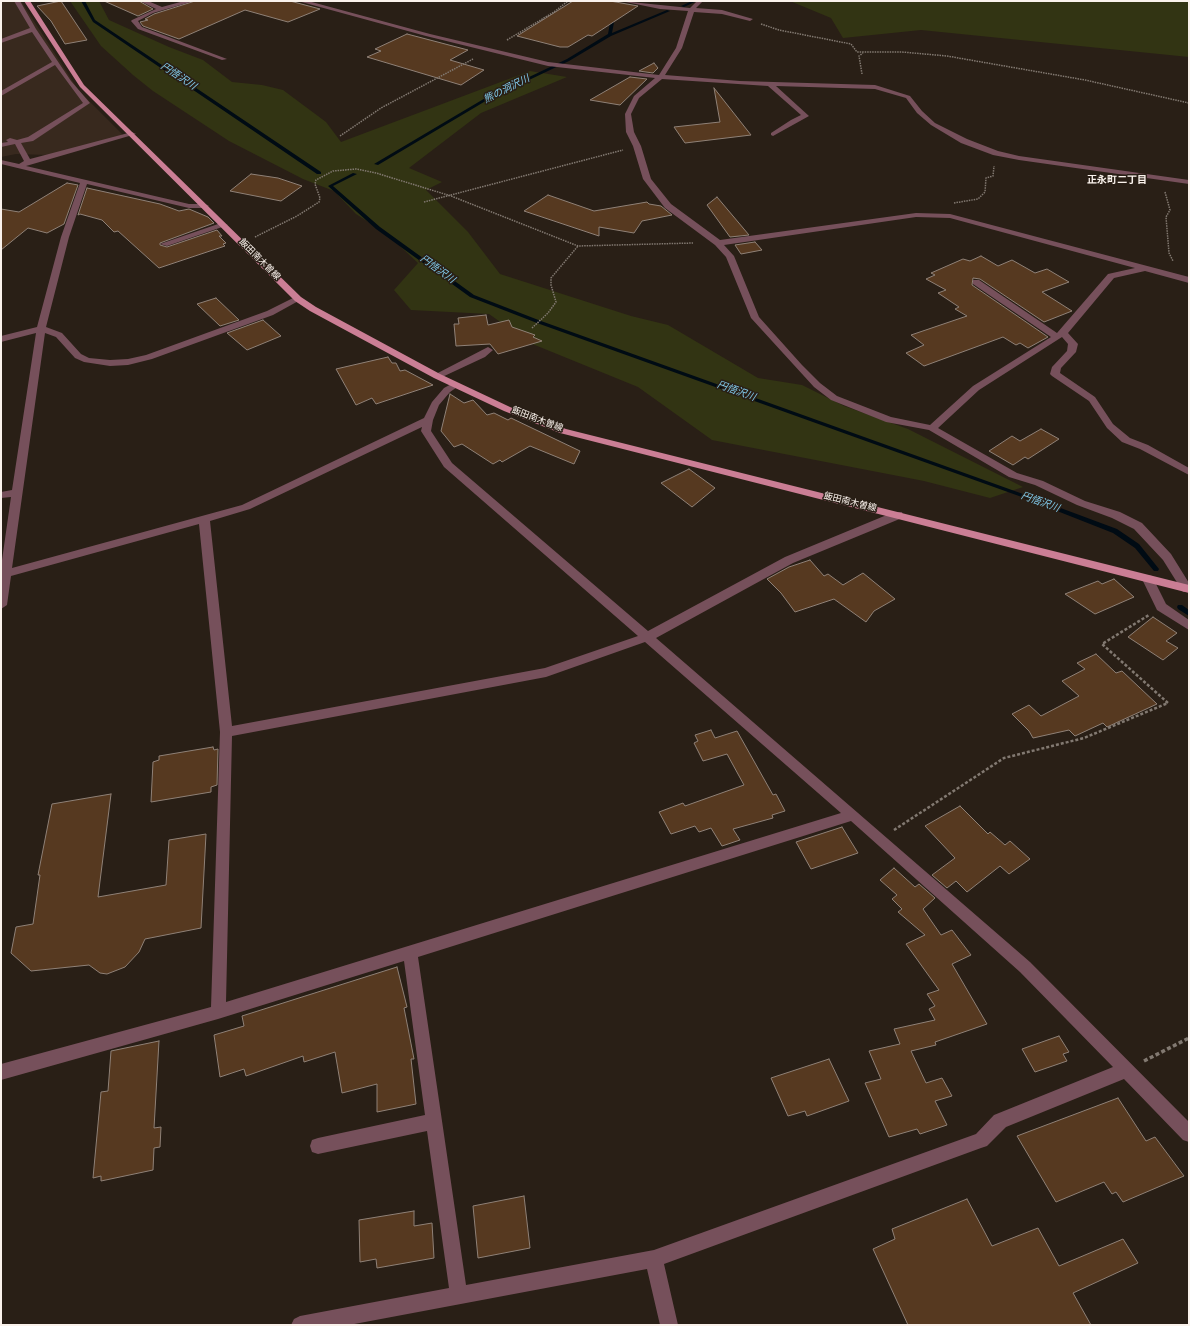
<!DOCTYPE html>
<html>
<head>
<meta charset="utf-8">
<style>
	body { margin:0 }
	#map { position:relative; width:1190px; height:1326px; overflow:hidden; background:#291f16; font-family:Overpass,sans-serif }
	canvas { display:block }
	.frame { position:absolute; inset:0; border:2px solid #faf2ec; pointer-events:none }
</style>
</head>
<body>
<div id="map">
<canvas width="1190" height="1326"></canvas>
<div class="frame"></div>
</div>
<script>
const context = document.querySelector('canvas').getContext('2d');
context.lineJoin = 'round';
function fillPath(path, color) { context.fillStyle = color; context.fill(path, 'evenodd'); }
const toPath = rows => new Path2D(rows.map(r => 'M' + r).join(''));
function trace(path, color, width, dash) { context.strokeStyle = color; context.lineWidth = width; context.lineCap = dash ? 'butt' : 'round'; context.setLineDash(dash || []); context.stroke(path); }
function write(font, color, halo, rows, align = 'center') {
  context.font = font + ' Overpass,"Noto Sans JP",sans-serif'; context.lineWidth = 3; context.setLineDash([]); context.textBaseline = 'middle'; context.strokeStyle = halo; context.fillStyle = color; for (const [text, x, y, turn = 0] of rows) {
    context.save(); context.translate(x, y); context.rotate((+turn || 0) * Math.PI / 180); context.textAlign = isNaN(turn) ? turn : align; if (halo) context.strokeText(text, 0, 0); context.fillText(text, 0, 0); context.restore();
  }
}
fillPath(toPath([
	[1,1,21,1,79,91,122,134,121,136,49,155,16,154,1,157]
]), '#38291e');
fillPath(toPath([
	[70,1,99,1,109,20,169,47,203,60,232,82,262,85,283,90,326,122,341,142,530,71,567,77,481,113,409,168,442,182,426,190,468,232,500,274,631,316,668,325,758,378,802,385,844,406,908,429,1023,487,990,498,924,481,712,440,638,387,530,343,489,314,411,310,394,290,418,263,387,234,356,214,334,191,303,179,229,141,153,91,133,75,101,46],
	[790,1,1189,1,1189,57,921,30,843,38,831,18]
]), '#323413');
fillPath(toPath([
	[81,1,85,1,95,20,321,172,321,174,317,174,93,22,81,1],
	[614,1,618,1,612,33,667,10,670,11,611,36,569,61,489,99,378,165,374,164,487,97,567,59,608,34,614,1],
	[692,1,697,1,684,7,681,6,692,1],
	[353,173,357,174,333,186,380,227,474,295,541,321,1023,494,1117,529,1139,544,1159,569,1158,571,1154,571,1135,548,1113,533,1019,496,537,323,470,297,376,229,328,186,353,173],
	[1178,605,1182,605,1189,610,1189,616,1178,609,1177,607,1178,605]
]), '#000b14');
const building = toPath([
	[61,1,87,40,65,44,51,21,37,6,61,1],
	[104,1,139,1,153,9,138,16,104,1],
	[195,1,290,1,320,9,288,22,245,10,179,39,143,26,140,22,148,20,145,19,154,14,195,1],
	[573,1,610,1,638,6,592,36,588,35,568,47,560,47,517,36,573,1],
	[407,34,468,50,450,60,484,70,461,85,367,57,381,51,375,49,407,34],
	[654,63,658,68,653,73,639,71,654,63],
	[630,77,647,79,620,105,590,100,630,77],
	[714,88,751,135,685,143,674,127,720,122,714,88],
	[251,174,278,178,302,186,281,201,230,191,251,174],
	[67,183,78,185,64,224,47,233,28,228,1,250,1,209,19,212,67,183],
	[87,188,160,204,179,211,189,209,208,217,214,223,160,243,160,245,167,247,217,230,222,236,219,236,226,243,223,244,225,246,159,268,118,231,114,232,102,220,80,214,78,215,87,188],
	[548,195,594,211,647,202,649,204,661,206,672,215,642,221,634,233,599,227,599,236,524,211,548,195],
	[717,197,749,235,730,237,707,205,717,197],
	[755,242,762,250,741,254,735,245,755,242],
	[981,256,998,266,1012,260,1035,273,1047,269,1069,282,1042,292,1072,311,1044,322,980,279,973,278,972,285,1048,337,1028,348,1020,343,1016,345,1003,337,924,366,906,353,924,345,911,335,967,316,955,309,959,307,938,293,946,290,926,279,935,275,931,273,963,259,970,261,981,256],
	[216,298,239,320,220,326,197,304,216,298],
	[486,315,488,325,509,320,512,327,535,335,533,337,542,341,498,354,490,344,456,346,454,324,459,324,458,318,486,315],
	[263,320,281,336,247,350,227,333,263,320],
	[388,357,392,363,396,363,400,371,405,370,433,385,376,404,372,398,356,405,336,369,388,357],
	[450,394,464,403,473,400,487,415,494,413,508,420,511,418,580,451,574,464,530,446,502,462,500,460,493,464,462,444,454,447,441,431,450,394],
	[1041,429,1059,439,1028,459,1025,457,1013,465,989,451,1012,436,1020,441,1041,429],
	[689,469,715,488,692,507,661,483,689,469],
	[810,560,824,576,828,574,843,585,863,573,895,599,874,611,866,622,834,599,795,612,781,593,767,579,789,567,810,560],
	[1114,579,1134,597,1095,614,1065,594,1098,581,1102,584,1114,579],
	[1153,617,1177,633,1166,641,1178,648,1163,660,1128,637,1153,617],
	[1096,654,1116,673,1122,671,1157,704,1107,727,1103,723,1075,736,1069,730,1033,738,1029,731,1012,714,1029,705,1041,716,1079,696,1062,681,1085,669,1077,663,1096,654],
	[711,730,715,738,737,731,773,795,776,794,785,811,772,815,773,818,733,829,740,840,722,846,711,828,699,832,695,826,671,834,659,812,683,803,685,806,744,785,727,754,703,761,694,743,698,741,695,735,711,730],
	[213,747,214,750,218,749,217,785,211,787,211,792,151,802,153,762,159,760,159,756,213,747],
	[111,794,98,897,166,885,169,840,206,834,201,928,145,939,139,952,125,967,107,974,100,973,89,965,31,971,11,953,16,927,33,924,40,875,38,875,52,804,111,794],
	[960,806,988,834,990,832,1005,845,1010,841,1030,859,1009,874,1000,866,967,892,956,881,947,888,932,875,955,858,925,826,960,806],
	[842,827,858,853,811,869,796,842,842,827],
	[894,868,915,887,919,884,935,898,923,909,941,935,952,930,971,955,952,964,987,1024,935,1042,936,1045,911,1051,926,1083,942,1078,952,1096,935,1101,947,1125,920,1134,917,1129,889,1137,865,1083,881,1079,869,1051,900,1044,894,1029,935,1020,929,1009,935,1006,927,994,939,990,906,944,925,935,898,912,902,909,892,899,897,895,880,880,894,868],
	[397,967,407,1007,404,1008,414,1059,411,1059,416,1104,377,1112,377,1084,342,1093,335,1052,304,1062,303,1056,246,1076,244,1069,220,1077,214,1035,244,1026,242,1016,397,967],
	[1059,1036,1069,1052,1063,1054,1067,1061,1035,1072,1022,1049,1059,1036],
	[159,1041,154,1128,161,1127,160,1147,154,1148,153,1170,101,1181,101,1176,93,1178,101,1092,108,1091,111,1051,159,1041],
	[829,1059,849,1101,807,1116,805,1111,788,1116,771,1078,829,1059],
	[1118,1098,1146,1141,1155,1137,1184,1176,1123,1202,1116,1192,1112,1194,1104,1182,1056,1202,1017,1136,1118,1098],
	[524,1196,530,1248,478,1258,473,1206,524,1196],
	[967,1199,992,1246,1038,1228,1059,1266,1123,1239,1138,1263,1073,1293,1091,1325,908,1325,873,1249,895,1239,892,1229,967,1199],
	[414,1211,414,1226,432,1223,434,1258,377,1268,376,1259,360,1262,359,1220,414,1211]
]);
fillPath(building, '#563920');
trace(building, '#8f8177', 1);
trace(toPath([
	[761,24,779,30,851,44,857,52,902,52,947,56,1085,80,1189,103],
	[507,40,554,12,568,1],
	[862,74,859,56,863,53],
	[340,136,381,108,473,59],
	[1165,192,1170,210,1166,217,1169,253,1173,261],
	[424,202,623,150],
	[954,203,978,199,985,192,986,178,993,176,994,166],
	[255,237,297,216,319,202,320,198,315,184,316,180,333,171,356,169,376,173,451,196,578,246,693,243],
	[532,328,548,313,556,302,551,285,551,278,578,246]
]), '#827971', 1.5, [1.5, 1]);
trace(toPath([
	[894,830,1004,758,1084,738,1168,703,1102,644,1149,615]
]), '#827971', 2.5, [3, 2]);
trace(toPath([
	[1144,1061,1189,1038]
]), '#827971', 3.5, [4, 2.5]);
fillPath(toPath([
	[14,1,20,1,36,29,71,81,90,103,33,141,21,143,30,159,132,132,136,134,26,166,189,204,205,204,209,206,205,208,189,208,87,184,69,237,46,327,62,333,81,354,89,358,110,360,128,359,146,355,267,311,295,297,298,296,302,299,273,315,152,359,128,365,110,366,84,362,75,358,56,337,45,333,12,568,242,505,424,418,432,402,444,388,455,382,460,385,450,392,439,405,433,420,431,431,452,463,648,631,785,557,894,512,902,512,903,515,902,518,793,563,656,638,1030,962,1189,1122,1189,1142,1183,1140,1124,1079,1006,1127,987,1146,981,1148,664,1264,678,1325,660,1325,647,1269,349,1325,291,1325,294,1319,300,1316,449,1288,427,1131,318,1154,312,1152,310,1146,312,1140,318,1138,425,1115,404,961,218,1019,1,1080,1,1064,211,1007,220,732,199,524,11,576,7,605,1,609,1,567,11,497,1,498,1,492,12,490,36,333,1,342,1,336,37,327,61,237,80,183,1,164,1,160,19,164,24,161,15,144,1,147,1,143,8,142,6,140,10,138,17,140,28,137,83,103,55,65,1,96,1,91,52,62,32,32,1,43,1,39,30,28,14,1],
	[422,427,421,431,444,467,638,636,545,668,232,726,210,521,250,509,422,427],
	[645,642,841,813,226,1002,232,736,546,677,645,642],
	[851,821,1020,972,1113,1067,994,1115,976,1134,654,1250,466,1285,418,957,851,821],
	[140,1,148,1,162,7,184,1,194,1,153,13,138,21,142,27,227,59,222,60,138,29,131,21,132,20,156,9,140,1],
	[298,1,308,1,430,34,548,62,659,75,676,48,688,11,660,9,621,1,690,8,697,1,703,1,696,8,722,10,753,19,750,21,722,14,694,12,682,48,665,75,740,81,875,85,910,96,922,111,935,123,967,139,998,151,1019,156,1189,180,1189,184,1019,160,993,155,961,143,931,125,917,113,906,98,875,89,776,86,809,116,773,136,771,135,771,133,791,120,801,115,768,86,662,79,639,98,631,114,634,132,641,146,651,179,671,204,720,240,916,213,950,214,1189,277,1189,283,1145,271,1114,278,1068,333,1078,344,1076,352,1061,368,1060,373,1095,397,1113,424,1130,438,1148,445,1189,468,1189,475,1140,449,1122,442,1107,428,1089,401,1052,376,1050,374,1052,367,1067,351,1068,344,1062,337,979,390,938,428,1017,473,1043,481,1085,501,1120,512,1142,523,1171,554,1189,583,1189,592,1183,592,1163,560,1134,529,1112,518,1077,505,1035,485,1009,477,929,430,886,422,831,400,814,387,751,318,726,257,715,245,665,208,643,179,633,146,626,132,625,114,634,96,655,78,548,66,426,36,298,1],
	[916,217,950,218,1135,268,1108,274,1057,333,979,280,973,280,973,284,1051,337,973,386,930,425,891,417,837,396,820,383,802,365,759,317,734,256,724,245,916,217],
	[221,223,228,225,167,246,160,244,221,223],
	[488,347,493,350,485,357,440,378,437,379,432,376,488,347],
	[1148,575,1152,576,1166,604,1189,620,1189,630,1157,610,1142,579,1148,575]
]), '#76505b');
fillPath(toPath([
	[24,1,30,1,84,85,301,297,316,307,440,374,510,407,566,429,1189,585,1189,593,560,433,504,411,434,378,310,311,295,301,80,87,24,1]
]), '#cb7e95');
write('9px', '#faf2ec', '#291f16', [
	["飯田南木曽線",259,260,45],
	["飯田南木曽線",537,420,21],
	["飯田南木曽線",850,503,14]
]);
write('italic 10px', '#81caeb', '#291f16', [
	["円悟沢川",178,77,34],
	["熊の洞沢川",507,90,-27],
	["円悟沢川",437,270,36],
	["円悟沢川",736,392,20],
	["円悟沢川",1040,503,20]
]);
write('bold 10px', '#faf2ec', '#291f16', [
	["正永町二丁目",1117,181]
]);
</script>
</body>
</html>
